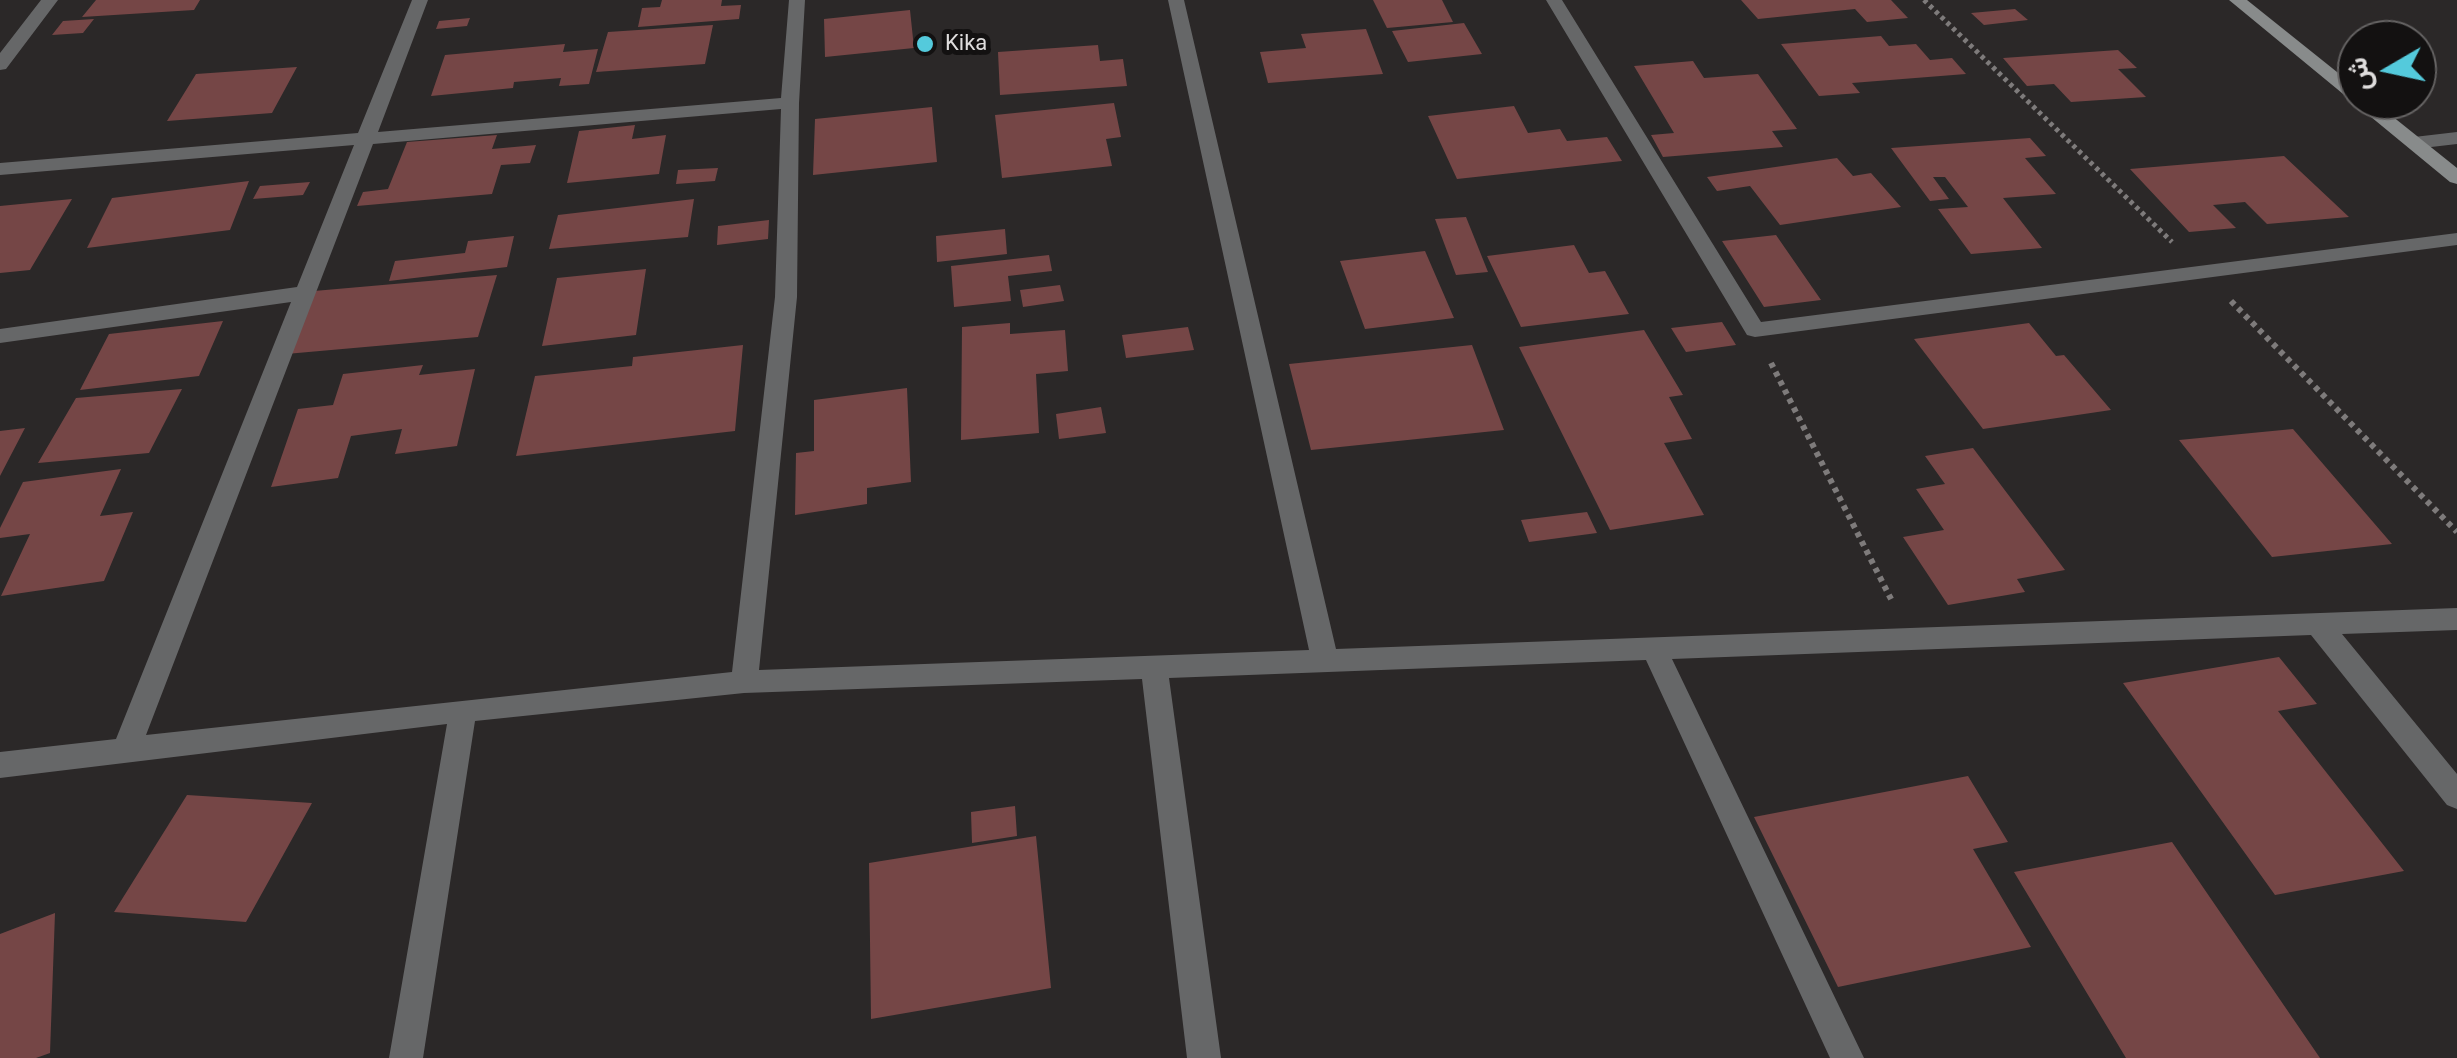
<!DOCTYPE html>
<html>
<head>
<meta charset="utf-8">
<style>
	body { margin:0 }
	#map { position:relative; width:2457px; height:1058px; overflow:hidden; background:#2b2828; font-family:Roboto,Vazirmatn,sans-serif }
	canvas { display:block }
	.north { position:absolute; left:2337px; top:20px; width:100px; height:100px; box-sizing:border-box; background:#131111; border:2px solid #656363; border-radius:50%; rotate:261deg; font-size:28px; font-weight:700; line-height:40px; text-align:center; color:#dfdddd }
	.north::after { content:''; display:block; margin:auto; width:35px; height:45px; background:#54cadc; clip-path:polygon(50% 0,100% 100%,50% 72%,0 100%) }
</style>
</head>
<body>
<div id="map">
<canvas width="2457" height="1058"></canvas>
<div class="north">ش</div>
</div>
<script>
const context = document.querySelector('canvas').getContext('2d');
context.lineJoin = 'round';
function fillPath(path, color) { context.fillStyle = color; context.fill(path, 'evenodd'); }
const toPath = rows => new Path2D(rows.map(r => 'M' + r).join(''));
function trace(path, color, width, dash) { context.strokeStyle = color; context.lineWidth = width; context.lineCap = dash ? 'butt' : 'round'; context.setLineDash(dash || []); context.stroke(path); }
function write(font, color, halo, rows, align = 'center') {
  context.font = font + ' Roboto,sans-serif'; context.lineWidth = 10; context.setLineDash([]); context.textBaseline = 'middle'; context.strokeStyle = halo; context.fillStyle = color; for (const [text, x, y, turn = 0] of rows) {
    context.save(); context.translate(x, y); context.rotate((+turn || 0) * Math.PI / 180); context.textAlign = isNaN(turn) ? turn : align; if (halo) context.strokeText(text, 0, 0); context.fillText(text, 0, 0); context.restore();
  }
}
fillPath(toPath([
	[96,0,200,0,194,10,82,17],
	[662,0,722,0,721,6,741,5,739,19,638,27,642,8,660,7],
	[1373,0,1442,0,1453,22,1387,28],
	[1741,0,1891,0,1908,18,1867,22,1855,9,1758,19],
	[2015,9,2028,20,1984,25,1971,13],
	[910,10,914,48,825,57,824,19],
	[470,18,467,26,436,29,439,21],
	[94,19,83,33,52,35,63,21],
	[1464,23,1482,54,1408,62,1392,31],
	[713,25,705,64,596,72,608,32],
	[1366,29,1383,74,1268,83,1260,52,1306,48,1301,34],
	[1881,36,1889,46,1916,44,1930,60,1952,58,1966,74,1852,83,1860,93,1819,96,1781,44],
	[565,44,563,52,598,49,589,84,559,86,561,78,514,82,513,88,431,96,445,55],
	[1098,45,1100,61,1123,59,1127,86,1000,95,998,52],
	[2118,50,2137,68,2118,69,2146,97,2071,102,2054,84,2027,86,2003,58],
	[1693,61,1704,78,1758,74,1797,129,1772,131,1783,147,1663,157,1651,135,1674,133,1634,66],
	[297,67,272,113,167,121,196,74],
	[1114,103,1121,137,1106,139,1112,166,1002,178,995,115],
	[1514,106,1528,133,1560,129,1567,141,1607,137,1622,161,1457,179,1428,116],
	[932,107,937,162,813,175,815,119],
	[635,125,632,139,666,135,659,174,567,183,579,131],
	[497,135,492,149,536,145,530,163,501,165,492,194,357,206,363,192,388,189,407,142],
	[2030,138,2046,156,2025,158,2056,194,2003,198,2042,248,1971,254,1938,209,1968,207,1945,177,1933,177,1949,199,1930,201,1891,148],
	[2284,156,2349,217,2267,224,2245,202,2213,205,2236,228,2189,232,2130,169],
	[1837,158,1853,176,1871,173,1901,207,1780,225,1750,186,1717,191,1707,177],
	[718,168,715,181,676,184,678,170],
	[249,181,230,230,87,248,112,198],
	[310,182,303,195,253,199,260,186],
	[72,199,30,270,0,273,0,206],
	[694,199,688,237,549,249,558,215],
	[1466,217,1488,272,1456,275,1435,219],
	[769,220,768,239,717,245,718,226],
	[1005,229,1007,254,937,262,936,236],
	[1776,235,1821,300,1764,307,1722,241],
	[514,236,507,267,389,281,395,261,465,253,468,241],
	[1574,245,1589,273,1605,271,1629,314,1521,327,1487,256],
	[1425,251,1454,318,1365,329,1340,261],
	[1049,255,1052,271,1008,276,1011,301,954,307,951,266],
	[646,269,636,335,542,346,557,278],
	[497,275,478,337,286,354,314,291],
	[1060,285,1064,301,1023,307,1020,290],
	[223,321,199,376,80,390,109,334],
	[1722,322,1736,345,1686,352,1671,328],
	[1010,323,1010,334,1065,330,1068,371,1036,374,1039,433,961,440,962,327],
	[2029,323,2056,356,2064,355,2111,410,1983,429,1914,339],
	[1188,327,1194,350,1126,358,1122,335],
	[1644,330,1683,395,1669,397,1692,439,1664,443,1704,515,1610,530,1519,347],
	[743,345,735,431,516,456,535,376,632,366,633,357],
	[1472,345,1504,430,1311,450,1289,364],
	[423,365,419,375,475,369,457,446,395,454,402,429,351,436,338,478,271,487,298,409,333,405,343,374],
	[907,388,911,482,867,488,867,504,795,515,796,453,814,451,814,400],
	[182,389,149,453,38,463,76,398],
	[1101,407,1106,433,1059,439,1056,414],
	[25,428,0,476,0,431],
	[2293,429,2392,544,2272,557,2179,440],
	[1973,448,2065,570,2017,579,2025,592,1948,605,1903,537,1944,530,1916,489,1945,484,1925,456],
	[121,469,100,516,133,512,104,581,1,596,30,534,0,538,0,528,23,482],
	[1587,512,1597,533,1529,542,1521,520],
	[2279,657,2317,704,2278,711,2404,871,2275,895,2123,683],
	[1968,776,2008,842,1973,849,2031,947,1838,987,1754,817],
	[187,795,312,803,246,922,114,912],
	[1015,806,1017,836,972,843,971,812],
	[1036,836,1051,988,871,1019,869,863],
	[2172,842,2320,1058,2126,1058,2014,872],
	[55,913,50,1053,36,1058,0,1058,0,934]
]), '#754646');
trace(toPath([
	[1924,0,2172,242]
]), '#7e7b7b', 5, [4, 4]);
trace(toPath([
	[2231,301,2457,532],
	[1771,363,1892,601]
]), '#7e7b7b', 6, [5, 5]);
fillPath(toPath([
	[41,0,58,0,6,69,0,70,0,53,41,0],
	[412,0,428,0,378,132,781,98,789,0,805,0,799,103,797,297,759,670,1309,650,1168,0,1184,0,1336,649,2457,608,2457,630,2342,634,2457,774,2457,809,2447,805,2311,635,1672,659,1864,1058,1830,1058,1646,660,1169,678,1221,1058,1187,1058,1142,679,744,693,475,721,423,1058,389,1058,447,724,0,778,0,752,116,739,291,302,0,343,0,329,297,287,354,145,0,175,0,163,358,133,412,0],
	[781,109,775,297,732,672,146,735,373,144,781,109],
	[1546,0,1562,0,1761,322,2457,233,2457,245,1755,337,1747,335,1546,0],
	[2457,132,2457,144,2414,149,2404,143,2414,137,2457,132]
]), '#666768');
fillPath(toPath([
	[2229,0,2247,0,2357,88,2357,100,2372,100,2457,168,2457,184,2450,182,2229,0]
]), '#888b8b');
for (const [x, y, r, color] of [
	[925,44,10,"#54cadc"]
]) { const dot = new Path2D(); dot.arc(x, y, r, 0, 2 * Math.PI); context.fillStyle = color; context.fill(dot); trace(dot, '#131111', 4); }
write('22px', '#dfdddd', '#131111', [
	["Kika",945,44]
], 'left');
</script>
</body>
</html>
